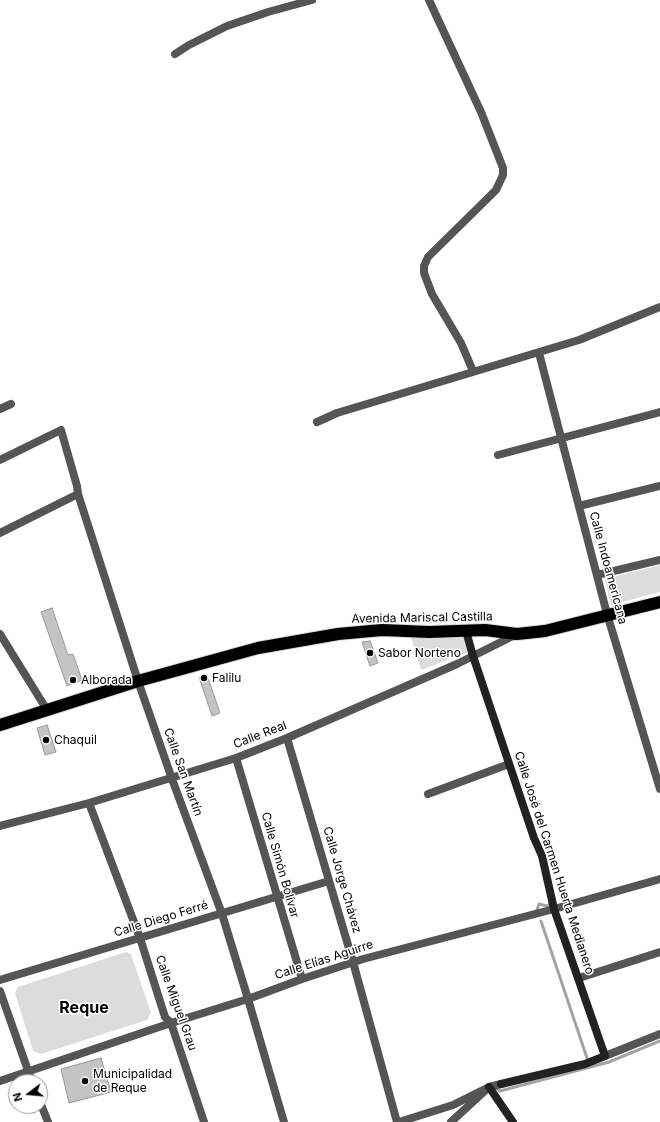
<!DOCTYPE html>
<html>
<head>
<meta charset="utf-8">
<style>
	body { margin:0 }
	#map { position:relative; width:660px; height:1122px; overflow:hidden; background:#fff; font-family:Inter,sans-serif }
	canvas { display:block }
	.north { position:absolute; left:8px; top:1074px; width:40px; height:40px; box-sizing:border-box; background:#fff; border:1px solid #999; border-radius:50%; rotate:254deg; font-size:11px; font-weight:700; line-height:16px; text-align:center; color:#000 }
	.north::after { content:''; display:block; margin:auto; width:14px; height:18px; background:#000; clip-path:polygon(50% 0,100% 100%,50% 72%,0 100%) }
</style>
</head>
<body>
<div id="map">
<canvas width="660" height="1122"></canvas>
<div class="north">N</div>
</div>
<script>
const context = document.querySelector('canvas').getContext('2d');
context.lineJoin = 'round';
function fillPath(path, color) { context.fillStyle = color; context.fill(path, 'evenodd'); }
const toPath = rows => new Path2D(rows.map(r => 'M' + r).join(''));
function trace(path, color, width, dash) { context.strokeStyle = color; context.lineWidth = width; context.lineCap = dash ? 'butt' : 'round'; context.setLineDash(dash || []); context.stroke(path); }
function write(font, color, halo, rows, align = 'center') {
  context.font = font + ' Inter,sans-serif'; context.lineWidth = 3; context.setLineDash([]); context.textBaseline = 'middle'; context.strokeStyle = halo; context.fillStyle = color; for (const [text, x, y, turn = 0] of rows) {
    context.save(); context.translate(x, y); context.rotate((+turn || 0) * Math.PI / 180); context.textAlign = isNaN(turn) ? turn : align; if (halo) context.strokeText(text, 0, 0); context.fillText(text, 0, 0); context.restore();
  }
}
fillPath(toPath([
	[660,565,660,592,611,605,605,579],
	[411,637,466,638,468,652,421,670],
	[126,952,131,954,151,1013,147,1020,41,1054,33,1051,15,993,18,987]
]), '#dcdcdc');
trace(toPath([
	[537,910,539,904,547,906,549,905,550,903],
	[541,921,588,1061],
	[496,1088,500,1091,609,1062,660,1041]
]), '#a3a3a3', 3);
const building = toPath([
	[52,608,68,655,73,654,82,680,67,686,41,612,52,608],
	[370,641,378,663,370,666,362,642,370,641],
	[207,675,220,713,212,716,199,677,207,675],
	[47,725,56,752,45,755,37,728,47,725],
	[101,1058,111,1092,69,1103,61,1069,101,1058]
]);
fillPath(building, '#c4c4c4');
trace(building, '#999', 1);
const highway = toPath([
	[0,725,138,681,258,648,338,634,382,630,429,632,485,630,517,634,545,631,660,602]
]);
trace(highway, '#dbdbdb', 14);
trace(toPath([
	[429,0,481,112,503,168,503,175,496,190,428,257,424,266,424,273,432,294,461,343,473,371],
	[175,54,189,45,227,26,268,12,312,0],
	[539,353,607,614,660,789],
	[0,409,11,404],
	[317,422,337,413,579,340,660,307],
	[498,455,660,412],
	[0,460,61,430,77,486,78,494,138,681,172,779,222,914,248,999,284,1122],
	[579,506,660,486],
	[0,533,78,494],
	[597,575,660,560],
	[0,634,47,710],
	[287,738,353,962,397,1122],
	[236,758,302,979],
	[428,794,509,764],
	[89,803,140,938,165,1017,171,1023,204,1122],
	[0,826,89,803,236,758,287,738,457,664,515,635],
	[579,978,660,952],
	[0,980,329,881],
	[0,991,32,1082],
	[605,1056,660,1034],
	[0,1081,171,1023,248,999,302,979,363,959,554,909,660,879],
	[40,1102,48,1122],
	[399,1122,453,1105,489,1087],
	[451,1122,489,1087,501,1084]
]), '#555', 8);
trace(toPath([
	[466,631,473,656,534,838,542,856,554,909,605,1056,585,1064,501,1084],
	[489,1087,513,1122]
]), '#222', 8);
trace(highway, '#000', 12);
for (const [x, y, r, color] of [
	[370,653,4,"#000"],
	[204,678,4,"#000"],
	[73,680,4,"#000"],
	[46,740,4,"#000"],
	[85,1081,4,"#000"]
]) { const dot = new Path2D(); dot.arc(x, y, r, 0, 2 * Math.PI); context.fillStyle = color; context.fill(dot); trace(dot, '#fff', 1.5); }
write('12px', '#000', '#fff', [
	["Calle Indoamericana",608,568,75],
	["Avenida Mariscal Castilla",422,618,-1],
	["Calle Real",260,735,-21],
	["Calle San Martín",183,772,70],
	["Calle José del Carmen Huerta Medianero",554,863,72],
	["Calle Simón Bolívar",280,865,74],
	["Calle Jorge Chávez",342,880,74],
	["Calle Diego Ferré",161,919,-17],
	["Calle Elías Aguirre",324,960,-18],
	["Calle Miguel Grau",176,1003,70]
]);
write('12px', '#000', '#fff', [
	["Sabor Norteno",378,653],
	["Falilu",212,678],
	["Alborada",81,680],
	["Chaquil",54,740],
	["Municipalidad",93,1074],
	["de Reque",93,1088]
], 'left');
write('bold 16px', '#000', '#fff', [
	["Reque",84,1008]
]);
</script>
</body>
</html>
